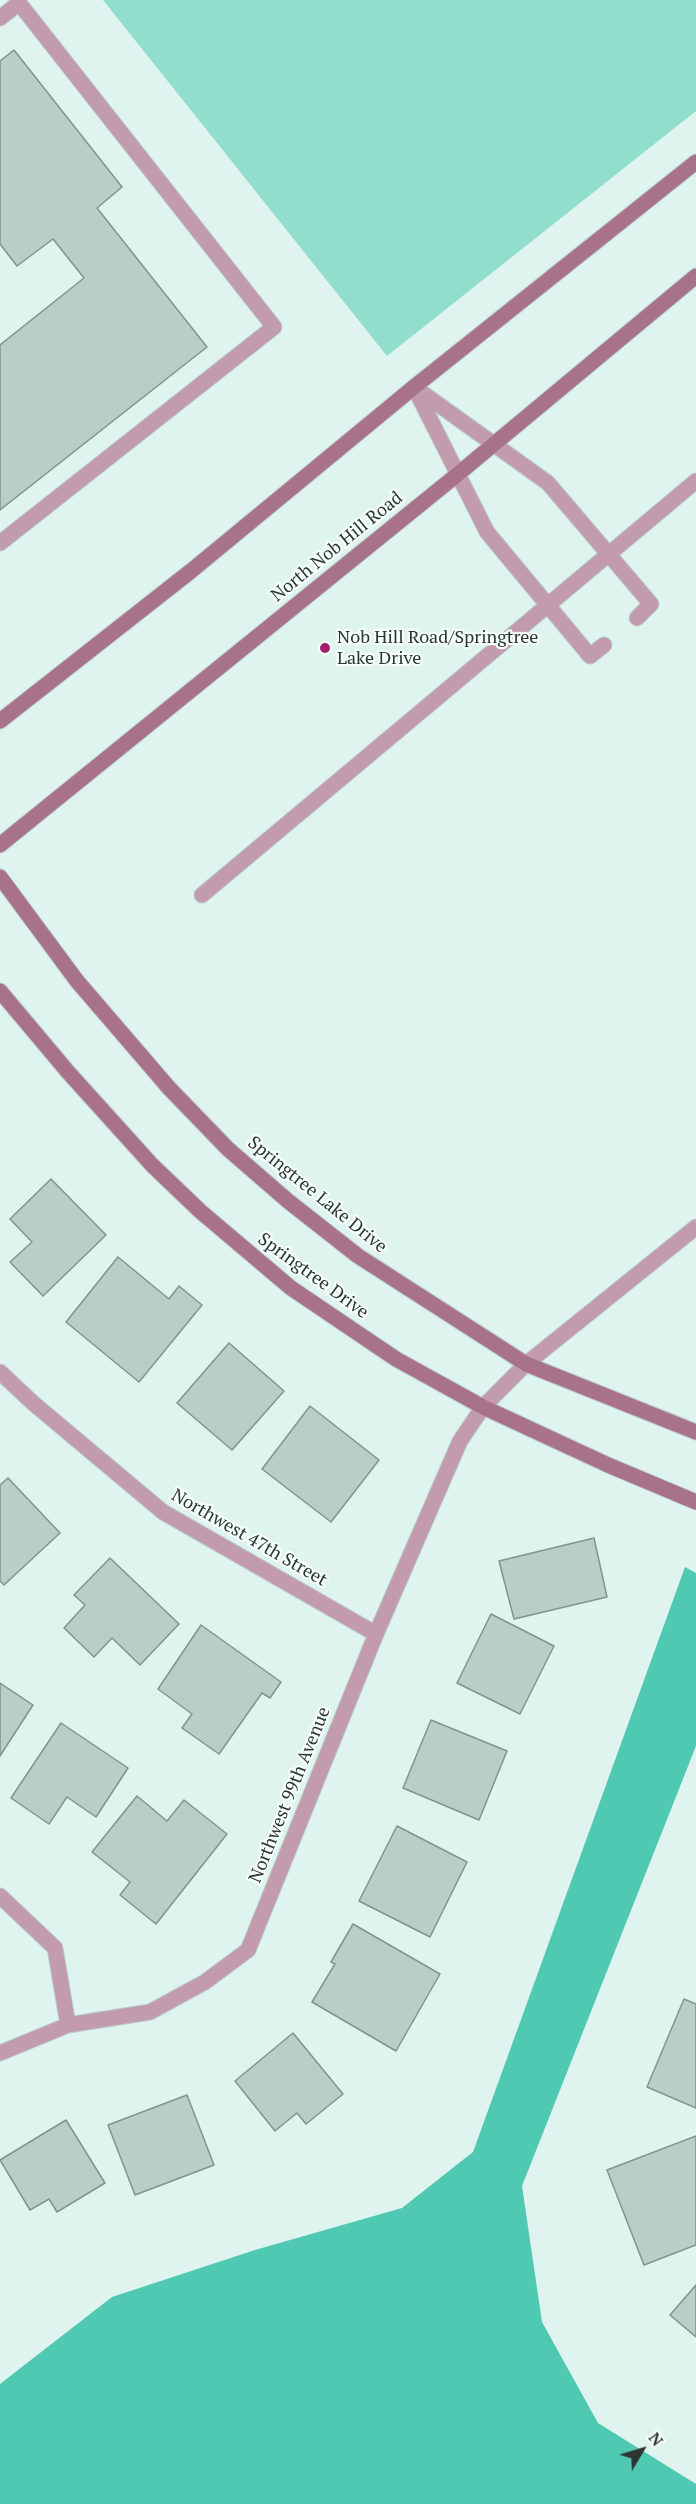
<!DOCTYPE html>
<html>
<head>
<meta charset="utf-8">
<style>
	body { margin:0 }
	#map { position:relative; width:696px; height:2504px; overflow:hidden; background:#dff4ee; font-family:"PT Serif",serif }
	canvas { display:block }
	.north { position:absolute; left:612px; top:2420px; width:60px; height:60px; -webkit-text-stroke:4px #f6fefc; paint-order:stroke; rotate:52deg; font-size:16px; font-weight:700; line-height:24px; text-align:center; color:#2d3533 }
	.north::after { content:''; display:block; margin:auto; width:21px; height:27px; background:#2d3533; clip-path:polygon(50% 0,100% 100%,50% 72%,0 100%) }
</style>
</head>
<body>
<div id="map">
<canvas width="696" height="2504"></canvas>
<div class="north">N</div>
</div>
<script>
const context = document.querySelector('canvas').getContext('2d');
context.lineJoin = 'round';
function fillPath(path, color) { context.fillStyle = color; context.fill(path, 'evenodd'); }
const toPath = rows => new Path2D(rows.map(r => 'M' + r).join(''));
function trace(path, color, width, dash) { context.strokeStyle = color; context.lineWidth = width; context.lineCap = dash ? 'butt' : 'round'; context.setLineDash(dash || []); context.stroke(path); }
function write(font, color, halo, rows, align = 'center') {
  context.font = font + ' "PT Serif",serif'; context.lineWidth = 4.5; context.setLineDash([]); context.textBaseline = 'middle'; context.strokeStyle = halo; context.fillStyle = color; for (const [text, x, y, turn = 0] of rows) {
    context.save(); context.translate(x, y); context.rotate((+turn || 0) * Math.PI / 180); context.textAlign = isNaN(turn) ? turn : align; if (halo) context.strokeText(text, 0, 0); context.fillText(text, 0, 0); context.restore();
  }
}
fillPath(toPath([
	[103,0,696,0,696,111,387,356]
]), '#90decb');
fillPath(toPath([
	[685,1567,696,1573,696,1746,522,2186,542,2322,598,2423,696,2484,696,2504,0,2504,0,2384,112,2297,255,2250,402,2208,473,2152]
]), '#4fc9b1');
const building = toPath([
	[14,50,122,187,97,208,207,347,0,510,0,345,84,278,53,239,17,266,0,244,0,61,14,50],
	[51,1179,106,1235,43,1296,10,1262,32,1242,10,1219,51,1179],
	[118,1257,169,1299,179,1286,202,1305,139,1382,66,1322,118,1257],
	[229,1343,284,1391,232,1450,177,1403,229,1343],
	[310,1406,379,1460,331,1522,262,1469,310,1406],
	[8,1478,60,1533,4,1585,0,1581,0,1485,8,1478],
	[594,1538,607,1597,514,1619,499,1561,594,1538],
	[110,1558,179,1624,140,1665,112,1638,94,1657,64,1628,85,1605,74,1595,110,1558],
	[491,1614,554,1646,520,1714,457,1683,491,1614],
	[201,1625,281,1682,270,1698,262,1693,219,1754,182,1728,192,1714,158,1689,201,1625],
	[0,1683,33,1705,0,1756,0,1683],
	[431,1720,507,1751,479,1820,403,1788,431,1720],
	[61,1723,128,1768,96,1817,67,1797,49,1824,11,1798,61,1723],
	[137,1796,167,1821,184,1800,227,1834,156,1924,120,1895,130,1882,92,1852,137,1796],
	[397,1826,467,1862,430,1937,359,1901,397,1826],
	[353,1924,440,1974,396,2051,312,2002,335,1964,331,1962,353,1924],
	[684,1999,696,2004,696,2108,647,2087,684,1999],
	[293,2033,343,2094,306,2124,297,2113,275,2131,235,2081,293,2033],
	[187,2095,214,2165,135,2195,108,2125,187,2095],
	[66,2120,105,2183,57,2212,49,2199,30,2210,0,2160,66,2120],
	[696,2136,696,2245,644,2265,607,2170,696,2136],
	[696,2285,696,2337,670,2315,696,2285]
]);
fillPath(building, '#bacec8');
trace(building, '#81948f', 1.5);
const lane = toPath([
	[0,18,19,3,274,327,0,543],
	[414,387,548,483,651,604,637,618],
	[415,389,487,532,590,656,604,645]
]);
const street = toPath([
	[202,895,696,481],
	[0,1372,33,1403,163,1512,376,1634],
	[0,1896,55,1948,68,2025],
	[0,2053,68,2025,150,2012,205,1982,248,1950,376,1634,460,1441,483,1407,526,1364,696,1227]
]);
const secondary = toPath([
	[0,721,191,571,414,387,696,162],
	[0,845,458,474,696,276],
	[0,877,77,981,169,1088,228,1149,288,1201,358,1256,526,1364,696,1432],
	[0,991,68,1072,152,1165,200,1211,291,1288,396,1359,483,1407,608,1465,696,1502]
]);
trace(lane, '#bbcec9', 17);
trace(street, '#bbcec9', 17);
trace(secondary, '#bbcec9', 17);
trace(lane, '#c29bac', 15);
trace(street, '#c29bac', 15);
trace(secondary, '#a9728b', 15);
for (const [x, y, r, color] of [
	[325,648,6,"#a31f6d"]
]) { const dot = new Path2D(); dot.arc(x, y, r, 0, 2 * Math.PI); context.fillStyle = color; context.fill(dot); trace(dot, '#f6fefc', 2); }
write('18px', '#2d3533', '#f6fefc', [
	["North Nob Hill Road",337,547,-39],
	["Springtree Lake Drive",317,1195,39],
	["Springtree Drive",313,1276,36],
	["Northwest 47th Street",249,1538,30],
	["Northwest 99th Avenue",290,1795,-68]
]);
write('18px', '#2d3533', '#f6fefc', [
	["Nob Hill Road/Springtree",337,638],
	["Lake Drive",337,659]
], 'left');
</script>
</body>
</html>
